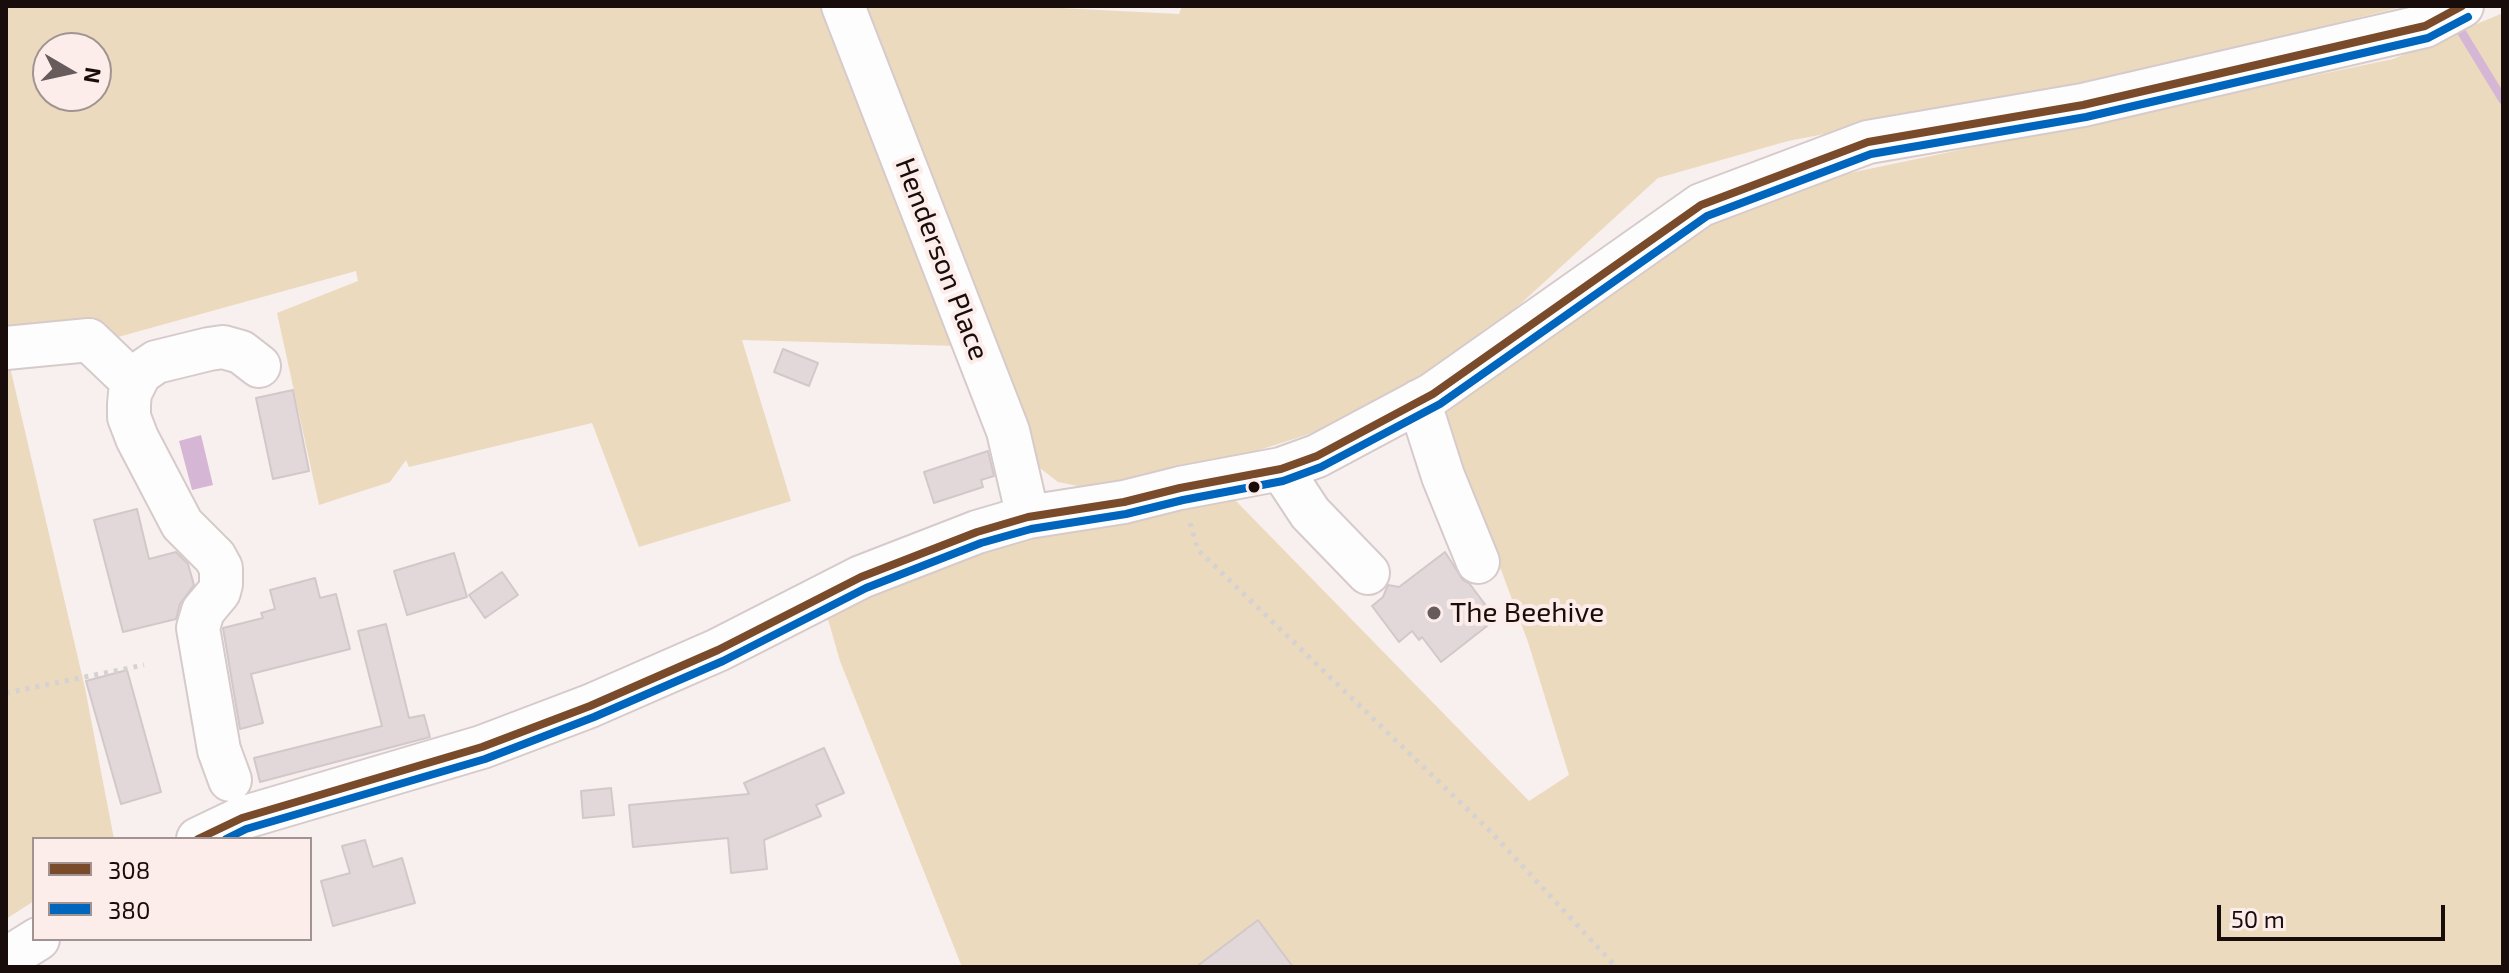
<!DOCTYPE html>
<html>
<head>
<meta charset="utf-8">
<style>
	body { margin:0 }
	#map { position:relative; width:2509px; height:973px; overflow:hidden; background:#f8f0ef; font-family:"Exo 2",sans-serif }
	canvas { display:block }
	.frame { position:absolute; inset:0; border:8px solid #190d0c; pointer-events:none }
	.legend { position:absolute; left:32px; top:837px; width:280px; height:104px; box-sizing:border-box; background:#fcedeb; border:2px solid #a19392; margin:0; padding:10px 14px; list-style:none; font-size:24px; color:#190d0c }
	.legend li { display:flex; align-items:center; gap:16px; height:40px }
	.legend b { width:40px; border:2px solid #a19392 }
	.north { position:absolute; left:32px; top:32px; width:80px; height:80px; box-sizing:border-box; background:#fcedeb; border:2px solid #a19392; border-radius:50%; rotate:99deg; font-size:22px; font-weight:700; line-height:32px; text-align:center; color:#190d0c }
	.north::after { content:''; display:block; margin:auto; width:28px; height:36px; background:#675c5b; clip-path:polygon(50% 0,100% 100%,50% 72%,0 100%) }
	.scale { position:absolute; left:2217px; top:905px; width:228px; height:36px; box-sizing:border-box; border:4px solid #190d0c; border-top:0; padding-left:10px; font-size:24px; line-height:28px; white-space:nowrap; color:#190d0c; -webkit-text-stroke:6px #fcedeb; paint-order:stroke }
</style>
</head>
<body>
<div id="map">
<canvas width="2509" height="973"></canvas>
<div class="frame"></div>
<ul class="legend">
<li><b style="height:10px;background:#7a4b2a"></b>308</li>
<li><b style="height:10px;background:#0065bd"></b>380</li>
</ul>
<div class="north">N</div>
<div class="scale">50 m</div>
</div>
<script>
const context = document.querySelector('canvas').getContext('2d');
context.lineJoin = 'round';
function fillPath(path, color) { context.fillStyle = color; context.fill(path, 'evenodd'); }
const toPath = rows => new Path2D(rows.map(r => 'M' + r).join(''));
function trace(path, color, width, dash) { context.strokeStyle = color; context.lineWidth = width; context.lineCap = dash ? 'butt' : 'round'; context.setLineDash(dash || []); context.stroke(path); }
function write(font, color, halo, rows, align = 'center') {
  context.font = font + ' "Exo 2",sans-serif'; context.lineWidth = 8; context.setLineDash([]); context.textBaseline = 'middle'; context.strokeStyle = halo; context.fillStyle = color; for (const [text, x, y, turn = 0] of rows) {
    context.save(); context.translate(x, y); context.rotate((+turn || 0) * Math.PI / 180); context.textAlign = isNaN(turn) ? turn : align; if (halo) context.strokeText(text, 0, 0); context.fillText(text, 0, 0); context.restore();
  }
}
fillPath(toPath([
	[6,6,825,6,959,346,742,340,791,501,639,547,592,423,409,467,406,460,390,482,319,505,277,313,358,281,356,271,10,367,85,688,114,839,34,839,34,901,6,919],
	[48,48,96,48,96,96,48,96],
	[858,6,1020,6,1179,14,1182,6,2405,6,2104,81,1788,141,1658,178,1445,373,1328,428,1253,452,1113,487,1078,486,1058,482,1036,465],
	[2503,13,2503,967,962,967,840,661,827,616,937,562,1017,534,1235,500,1529,801,1569,775,1528,642,1443,415,1591,300,1716,218,1845,174,2393,59]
]), '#ecdabe');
fillPath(toPath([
	[201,435,213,485,192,490,179,441]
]), '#d6b6d5');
trace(toPath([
	[2456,23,2503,100]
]), '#d6b6d5', 9);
const building = toPath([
	[783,349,818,363,809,386,774,372,783,349],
	[293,390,309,471,273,479,256,398,293,390],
	[988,451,994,476,981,480,983,487,934,503,924,472,988,451],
	[137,509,149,559,176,552,188,564,194,585,180,604,176,619,123,632,94,520,137,509],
	[1445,552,1463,580,1469,583,1496,619,1441,662,1422,637,1419,640,1412,631,1399,642,1372,606,1383,597,1388,585,1399,587,1445,552],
	[454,553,467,597,407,615,394,571,454,553],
	[502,572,518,595,485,618,469,595,502,572],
	[315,578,320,598,336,594,350,649,251,674,263,723,240,729,223,628,263,618,261,613,275,609,270,590,315,578],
	[386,624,409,718,424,715,430,737,260,782,254,758,382,726,358,631,386,624],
	[127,670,161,792,121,804,86,681,127,670],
	[824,748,844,793,816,805,821,816,764,840,767,869,731,873,728,838,633,847,629,805,749,794,744,783,824,748],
	[611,788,614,815,583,818,581,791,611,788],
	[365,840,373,867,402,858,415,903,333,926,321,881,350,873,342,846,365,840],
	[1258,920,1293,967,1196,967,1258,920]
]);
fillPath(building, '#e2d8d9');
trace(building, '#d2c8ca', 2);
const minor = toPath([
	[843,6,1008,431,1028,517],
	[6,348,89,340,134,383],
	[1419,401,1443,476,1478,562],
	[1281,469,1310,513,1368,573],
	[230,780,219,750,198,628,203,611,219,592,221,584,221,568,215,557,182,524,137,438,129,417,129,404,130,393,140,373,156,362,209,349,223,347,241,352,259,366],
	[198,839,242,818,482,747,590,706,718,650,861,577,977,532,1028,517,1124,502,1180,488,1281,469,1317,456,1433,394,1701,205,1868,142,2083,105,2425,26,2462,6],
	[6,959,38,939]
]);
trace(minor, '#d6cbca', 46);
trace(toPath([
	[1190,523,1198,550,1491,832,1616,967],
	[6,693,144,665]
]), '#d5d2d2', 5, [4, 6]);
trace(minor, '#fefdfd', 42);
trace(toPath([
	[198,839,242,818,482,747,590,706,718,650,861,577,977,532,1028,517,1124,502,1180,488,1281,469,1317,456,1433,394,1701,205,1868,142,2083,105,2425,26,2462,6]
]), '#7a4b2a', 8);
trace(toPath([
	[226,839,246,829,485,759,594,717,723,661,866,588,981,543,1031,529,1126,514,1183,500,1283,481,1321,467,1440,404,1707,216,1871,154,2086,117,2428,38,2468,17]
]), '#0065bd', 8);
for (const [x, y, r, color] of [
	[1254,487,7,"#190d0c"],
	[1434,613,8,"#675c5b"]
]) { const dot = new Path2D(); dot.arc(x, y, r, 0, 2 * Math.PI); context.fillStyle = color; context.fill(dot); trace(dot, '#fcedeb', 3); }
write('28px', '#190d0c', '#fcedeb', [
	["Henderson Place",942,259,69]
]);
write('28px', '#190d0c', '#fcedeb', [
	["The Beehive",1450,613]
], 'left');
</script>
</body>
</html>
